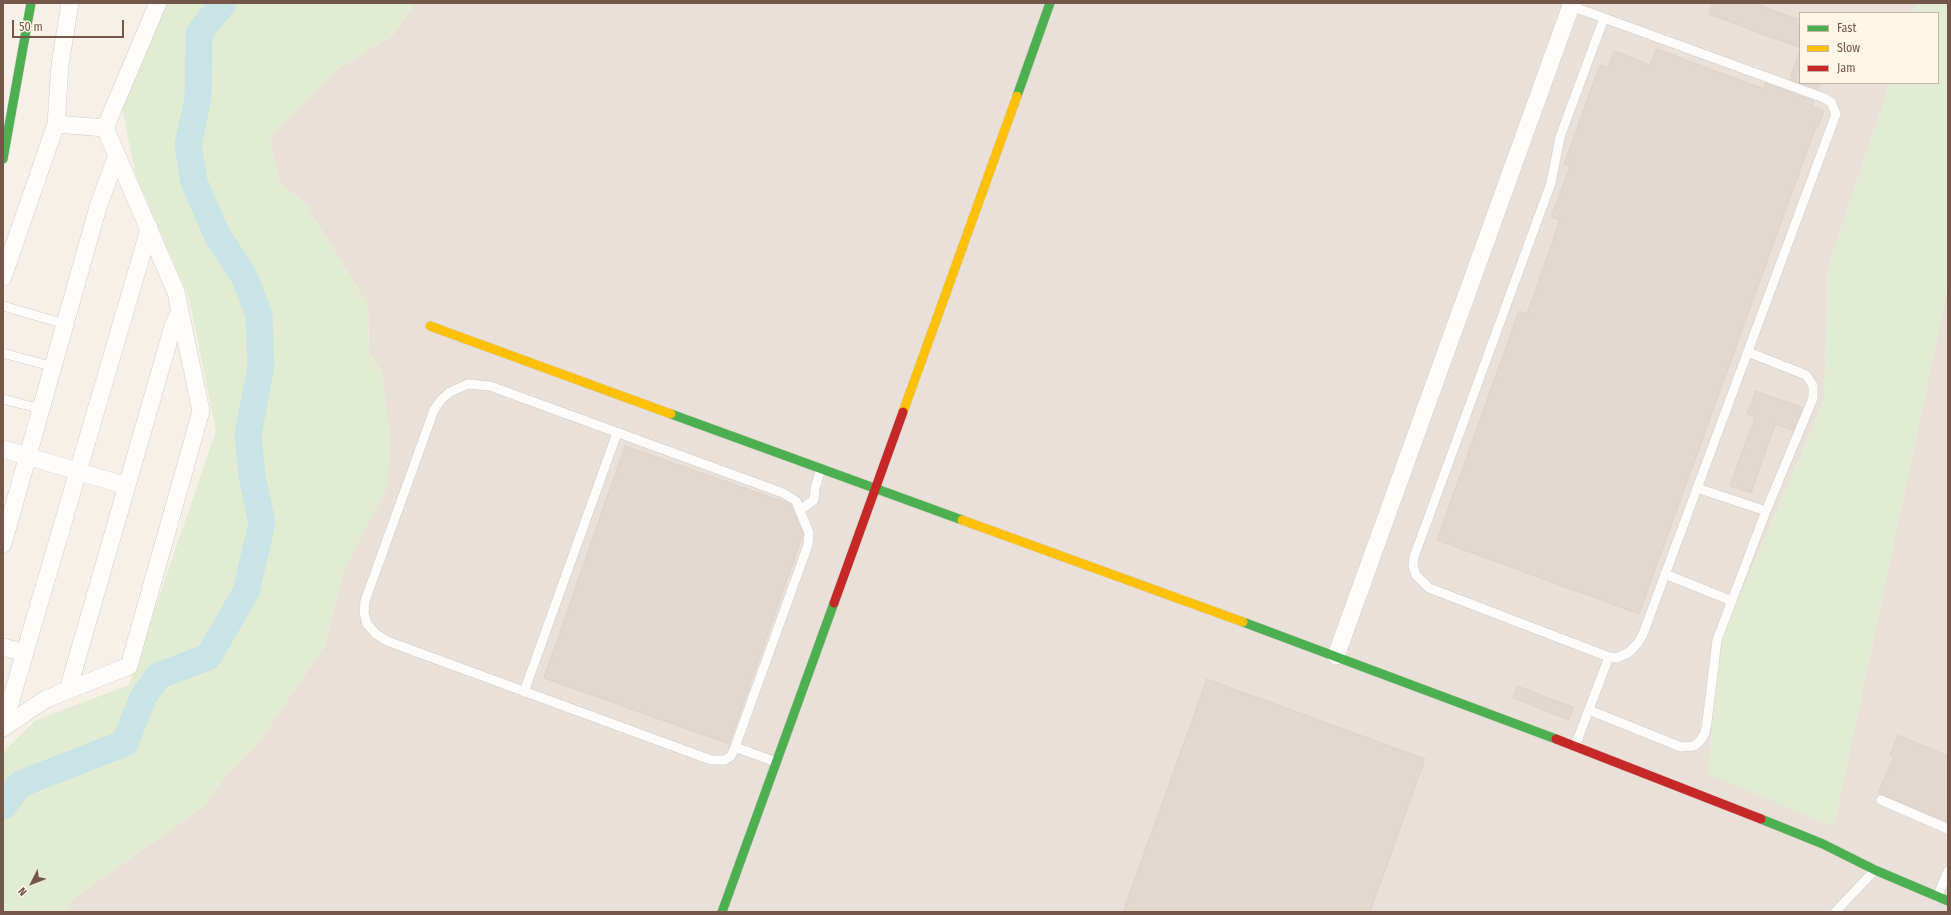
<!DOCTYPE html>
<html>
<head>
<meta charset="utf-8">
<style>
	body { margin:0 }
	#map { position:relative; width:1951px; height:915px; overflow:hidden; background:#f6f0e8; font-family:"Fira Sans Condensed",sans-serif }
	canvas { display:block }
	.frame { position:absolute; inset:0; border:4px solid #745748; pointer-events:none }
	.legend { position:absolute; left:1799px; top:12px; width:140px; height:72px; box-sizing:border-box; background:#fff6e8; border:1px solid #c7b6a8; margin:0; padding:5px 7px; list-style:none; font-size:12px; color:#745748 }
	.legend li { display:flex; align-items:center; gap:8px; height:20px }
	.legend b { width:20px; border:1px solid #c7b6a8 }
	.north { position:absolute; left:12px; top:863px; width:40px; height:40px; -webkit-text-stroke:3px #fff6e8; paint-order:stroke; rotate:228deg; font-size:11px; font-weight:700; line-height:16px; text-align:center; color:#745748 }
	.north::after { content:''; display:block; margin:auto; width:14px; height:18px; background:#745748; clip-path:polygon(50% 0,100% 100%,50% 72%,0 100%) }
	.scale { position:absolute; left:12px; top:20px; width:112px; height:18px; box-sizing:border-box; border:2px solid #745748; border-top:0; padding-left:5px; font-size:12px; line-height:14px; white-space:nowrap; color:#745748; -webkit-text-stroke:3px #fff6e8; paint-order:stroke }
</style>
</head>
<body>
<div id="map">
<canvas width="1951" height="915"></canvas>
<div class="frame"></div>
<ul class="legend">
<li><b style="height:5px;background:#4caf50"></b>Fast</li>
<li><b style="height:5px;background:#ffc107"></b>Slow</li>
<li><b style="height:5px;background:#c62828"></b>Jam</li>
</ul>
<div class="north">N</div>
<div class="scale">50 m</div>
</div>
<script>
const context = document.querySelector('canvas').getContext('2d');
context.lineJoin = 'round';
function fillPath(path, color) { context.fillStyle = color; context.fill(path, 'evenodd'); }
const toPath = rows => new Path2D(rows.map(r => 'M' + r).join(''));
function trace(path, color, width, dash) { context.strokeStyle = color; context.lineWidth = width; context.lineCap = dash ? 'butt' : 'round'; context.setLineDash(dash || []); context.stroke(path); }
fillPath(toPath([
	[415,3,1917,3,1913,13,1800,13,1800,83,1890,83,1828,267,1824,400,1720,643,1708,773,1834,826,1948,287,1948,912,67,912,71,900,206,805,225,776,258,744,325,645,342,575,387,487,390,439,382,373,369,353,368,305,305,203,279,182,270,137,339,68,392,36]
]), '#e9e0d9');
fillPath(toPath([
	[167,3,415,3,392,36,339,68,270,137,279,182,305,203,368,305,369,353,382,373,390,439,387,487,342,575,325,645,258,744,225,776,206,805,71,900,67,912,3,912,3,752,36,720,129,685,216,431,189,298,136,176,122,108],
	[1917,3,1948,3,1948,287,1834,827,1708,774,1720,643,1824,400,1828,267,1890,83,1938,83,1938,13,1913,13]
]), '#e2ecd2');
trace(toPath([
	[3,806,20,784,125,743,143,697,158,676,208,657,246,592,262,523,252,476,248,434,261,367,259,315,244,276,217,235,194,182,188,145,198,98,199,33,223,3]
]), '#c9e4e6', 27);
const building = toPath([
	[1713,3,1754,3,1800,20,1800,48,1709,14,1713,3],
	[1656,49,1764,89,1765,83,1814,101,1812,106,1824,111,1818,127,1816,126,1639,614,1437,540,1519,311,1527,314,1560,220,1551,217,1570,166,1564,164,1600,65,1608,68,1614,51,1650,65,1656,49],
	[1798,54,1800,55,1800,83,1790,79,1798,54],
	[1800,83,1820,83,1818,89,1800,83],
	[1756,391,1803,408,1793,430,1775,424,1751,493,1730,486,1755,417,1747,414,1756,391],
	[625,446,790,504,803,534,729,744,544,678,625,446],
	[1207,679,1425,759,1370,912,1123,912,1207,679],
	[1517,686,1573,707,1569,720,1513,698,1517,686],
	[1898,735,1948,756,1948,822,1878,793,1894,757,1890,755,1898,735]
]);
fillPath(building, '#e2d8d0');
trace(building, '#dfd3ca', 1);
const lane = toPath([
	[1571,6,1824,98,1831,102,1836,114,1643,634,1638,643,1628,653,1616,658,1609,657,1429,588,1416,575,1413,566,1414,557,1551,183,1560,137,1604,18],
	[3,306,65,324],
	[3,353,50,366],
	[468,384,490,386,783,493,796,501,809,533,808,545,735,747,731,756,725,760,711,760,387,641,376,634,367,624,364,613,365,601,434,410,441,400,450,392,468,384],
	[3,399,37,408],
	[1697,488,1766,511],
	[800,510,814,500,815,488,821,469],
	[1665,574,1732,601],
	[524,692,617,433],
	[1589,710,1681,747,1694,746,1700,741,1705,733,1707,722,1717,640,1766,511,1813,398,1813,385,1806,375,1748,352],
	[1575,746,1609,657],
	[735,747,776,762],
	[1881,800,1948,829],
	[1937,897,1948,871],
	[1835,912,1875,870]
]);
const street = toPath([
	[56,124,105,128],
	[3,277,56,124,60,65,70,3],
	[3,449,127,486],
	[3,544,98,207,117,155],
	[3,647,25,653],
	[1336,656,1572,3],
	[68,690,173,326,180,311],
	[3,727,146,240,149,227],
	[3,728,46,699,129,666,201,411,176,292,105,128,158,3]
]);
const fast = toPath([
	[1017,96,1050,3],
	[3,159,31,3],
	[671,414,962,520],
	[1243,622,1556,739],
	[1761,819,1823,844,1875,870,1948,901],
	[722,912,834,603]
]);
const slow = toPath([
	[430,326,671,414],
	[903,412,1017,96],
	[962,520,1243,622]
]);
const jam = toPath([
	[834,603,903,412],
	[1556,739,1761,819]
]);
trace(lane, '#d4ccc5', 10);
trace(street, '#d4ccc5', 18);
trace(fast, '#d5ccc4', 10);
trace(slow, '#d5ccc4', 10);
trace(jam, '#d5ccc4', 10);
trace(lane, '#fefdfc', 9);
trace(street, '#fefdfc', 17);
trace(fast, '#4caf50', 9);
trace(slow, '#ffc107', 9);
trace(jam, '#c62828', 9);
</script>
</body>
</html>
